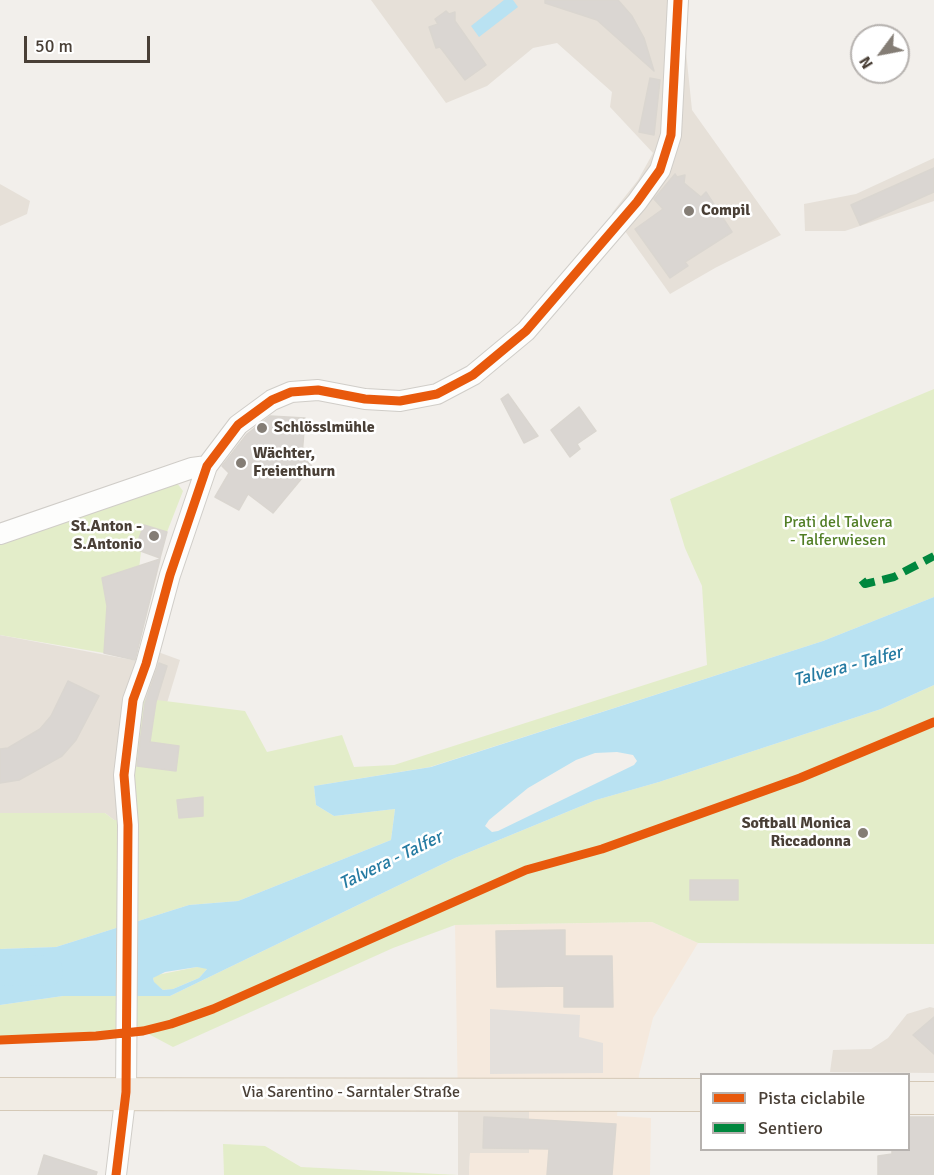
<!DOCTYPE html>
<html>
<head>
<meta charset="utf-8">
<style>
	body { margin:0 }
	#map { position:relative; width:934px; height:1175px; overflow:hidden; background:#f2efeb; font-family:Signika,sans-serif }
	canvas { display:block }
	.legend { position:absolute; left:700px; top:1073px; width:210px; height:78px; box-sizing:border-box; background:#fff; border:2px solid #b6b2af; margin:0; padding:8px 10px; list-style:none; font-size:18px; color:#493f36 }
	.legend li { display:flex; align-items:center; gap:12px; height:30px }
	.legend b { width:30px; border:2px solid #b6b2af }
	.north { position:absolute; left:850px; top:24px; width:60px; height:60px; box-sizing:border-box; background:#fff; border:2px solid #b6b2af; border-radius:50%; rotate:238deg; font-size:16px; font-weight:700; line-height:24px; text-align:center; color:#493f36 }
	.north::after { content:''; display:block; margin:auto; width:21px; height:27px; background:#847d75; clip-path:polygon(50% 0,100% 100%,50% 72%,0 100%) }
	.scale { position:absolute; left:24px; top:36px; width:126px; height:27px; box-sizing:border-box; border:3px solid #493f36; border-top:0; padding-left:8px; font-size:18px; line-height:21px; white-space:nowrap; color:#493f36; -webkit-text-stroke:4px #fff; paint-order:stroke }
</style>
</head>
<body>
<div id="map">
<canvas width="934" height="1175"></canvas>
<ul class="legend">
<li><b style="height:8px;background:#e8590c"></b>Pista ciclabile</li>
<li><b style="height:8px;background:#00873e"></b>Sentiero</li>
</ul>
<div class="north">N</div>
<div class="scale">50 m</div>
</div>
<script>
const context = document.querySelector('canvas').getContext('2d');
context.lineJoin = 'round';
function fillPath(path, color) { context.fillStyle = color; context.fill(path, 'evenodd'); }
const toPath = rows => new Path2D(rows.map(r => 'M' + r).join(''));
function trace(path, color, width, dash) { context.strokeStyle = color; context.lineWidth = width; context.lineCap = dash ? 'butt' : 'round'; context.setLineDash(dash || []); context.stroke(path); }
function write(font, color, halo, rows, align = 'center') {
  context.font = font + ' Signika,sans-serif'; context.lineWidth = 5; context.setLineDash([]); context.textBaseline = 'middle'; context.strokeStyle = halo; context.fillStyle = color; for (const [text, x, y, turn = 0] of rows) {
    context.save(); context.translate(x, y); context.rotate((+turn || 0) * Math.PI / 180); context.textAlign = isNaN(turn) ? turn : align; if (halo) context.strokeText(text, 0, 0); context.fillText(text, 0, 0); context.restore();
  }
}
fillPath(toPath([
	[371,0,689,0,685,42,692,110,781,235,715,268,670,294,612,213,638,180,653,153,610,107,612,92,557,43,533,48,487,86,446,103],
	[934,158,934,201,845,231,805,231,804,204,856,194],
	[0,184,30,201,27,214,0,226],
	[0,635,143,662,158,652,180,660,167,703,141,699,133,820,114,820,105,813,0,813],
	[930,1007,934,1008,934,1073,830,1072,833,1050,871,1049,888,1038,907,1014],
	[458,1105,529,1105,530,1153,470,1153,469,1175,458,1175]
]), '#e6e0d8');
fillPath(toPath([
	[652,922,698,943,653,1018,639,1075,636,1103,618,1103,617,1116,651,1118,650,1175,469,1175,470,1153,529,1153,529,1106,458,1105,455,925]
]), '#f5e9dd');
fillPath(toPath([
	[934,389,934,597,823,641,430,767,314,786,316,805,334,816,395,809,391,840,238,901,189,905,56,947,0,949,0,813,105,813,114,820,133,820,132,769,141,698,245,711,267,752,342,735,354,767,394,765,707,665,702,586,685,548,670,499],
	[177,483,183,491,167,532,144,525,139,569,130,569,102,578,123,600,107,631,104,653,0,635,0,541],
	[934,685,934,944,698,943,652,922,455,925,393,948,173,1047,143,1031,0,1040,0,1005,63,996,170,996,455,858,596,800,659,782,881,709],
	[197,967,208,968,199,978,173,989,163,990,154,983,153,978,157,975],
	[223,1144,265,1146,301,1167,458,1175,224,1175]
]), '#e3edc9');
fillPath(toPath([
	[490,1009,580,1015,579,1037,603,1043,603,1073,490,1074]
]), '#e4e0dc');
fillPath(toPath([
	[504,0,513,0,518,7,479,37,471,26],
	[934,597,934,685,881,709,659,782,596,800,455,858,170,996,63,996,0,1005,0,985,20,975,18,972,0,968,0,949,56,947,189,905,238,901,391,840,395,809,334,816,316,805,314,786,431,767,823,641],
	[617,752,633,755,637,761,634,765,498,831,492,832,485,826,489,820,528,788,576,760,595,753],
	[197,967,207,969,199,978,173,989,163,990,154,982,153,978,165,972]
]), '#b9e2f2');
trace(toPath([
	[0,970,48,971]
]), '#b9e2f2', 30);
const building = toPath([
	[545,0,618,0,632,16,644,38,654,71,597,20,545,3,545,0],
	[446,11,449,14,455,12,455,21,486,65,465,80,440,47,436,48,429,27,438,24,435,19,446,11],
	[650,78,660,80,654,135,639,132,650,78],
	[934,168,934,192,860,225,851,205,934,168],
	[675,174,677,177,685,175,684,183,701,197,706,192,732,232,685,262,688,266,670,278,635,229,663,209,654,199,675,174],
	[508,394,538,436,524,443,501,399,508,394],
	[579,407,596,431,577,444,580,449,570,457,551,430,579,407],
	[270,416,305,418,302,456,312,466,273,513,248,494,239,510,215,497,229,473,222,466,247,434,270,416],
	[144,525,167,532,160,558,135,549,144,525],
	[160,559,135,660,104,653,107,606,102,578,160,559],
	[159,663,167,666,156,702,150,742,179,746,176,771,137,766,145,703,159,663],
	[68,681,99,696,76,740,62,756,19,780,0,783,0,749,8,748,40,729,51,716,68,681],
	[203,797,203,816,179,818,177,800,203,797],
	[690,880,738,880,738,900,690,900,690,880],
	[565,930,565,956,612,956,613,1007,564,1007,564,986,497,987,496,931,565,930],
	[934,1017,934,1054,913,1035,934,1017],
	[484,1117,616,1124,612,1175,547,1175,549,1149,483,1148,484,1117],
	[909,1117,934,1117,934,1175,878,1175,878,1156,892,1154,892,1149,909,1149,909,1117],
	[44,1155,97,1172,96,1175,38,1175,44,1155]
]);
fillPath(building, '#dad6d2');
trace(building, '#dad6d0', 1.5);
const minor = toPath([
	[0,534,192,468,207,466],
	[116,1175,126,1092,128,825,124,775,133,700,146,664,170,575,207,466,238,425,272,400,291,392,318,390,365,399,400,401,437,394,473,375,526,331,637,202,660,170,671,135,678,0]
]);
const primary = toPath([
	[0,1094,702,1095],
	[908,1098,934,1098]
]);
trace(minor, '#d0cdc8', 22);
trace(primary, '#d5c9b7', 34);
trace(minor, '#fdfdfc', 20);
trace(primary, '#f1ece4', 32);
trace(toPath([
	[862,580,865,584,894,577,934,556]
]), '#00873e', 8, [15, 8]);
trace(toPath([
	[0,1040,96,1036,143,1031,171,1024,213,1009,526,870,602,849,800,778,934,722],
	[116,1175,126,1092,128,825,124,775,133,700,146,664,170,575,207,466,238,425,272,400,291,392,318,390,365,399,400,401,437,394,473,375,526,331,637,202,660,170,671,135,678,0]
]), '#e8590c', 9);
for (const [x, y, r, color] of [
	[689,211,6,"#847d75"],
	[262,428,6,"#847d75"],
	[241,463,6,"#847d75"],
	[154,536,6,"#847d75"],
	[863,833,6,"#847d75"]
]) { const dot = new Path2D(); dot.arc(x, y, r, 0, 2 * Math.PI); context.fillStyle = color; context.fill(dot); trace(dot, '#fff', 2); }
write('bold 16px', '#493f36', '#fff', [
	["Compil",701,211],
	["Schlösslmühle",274,428],
	["Wächter,",253,454],
	["Freienthurn",253,472],
	["St.Anton -",142,527,"right"],
	["S.Antonio",142,545,"right"],
	["Softball Monica",851,824,"right"],
	["Riccadonna",851,842,"right"]
], 'left');
write('16px', '#517e25', '#fff', [
	["Prati del Talvera",838,523],
	["- Talferwiesen",838,541]
]);
write('16px', '#493f36', '#fff', [
	["Via Sarentino - Sarntaler Straße",351,1093]
]);
write('italic 18px', '#257ba2', '#fff', [
	["Talvera - Talfer",848,667,-15],
	["Talvera - Talfer",391,861,-26]
]);
</script>
</body>
</html>
